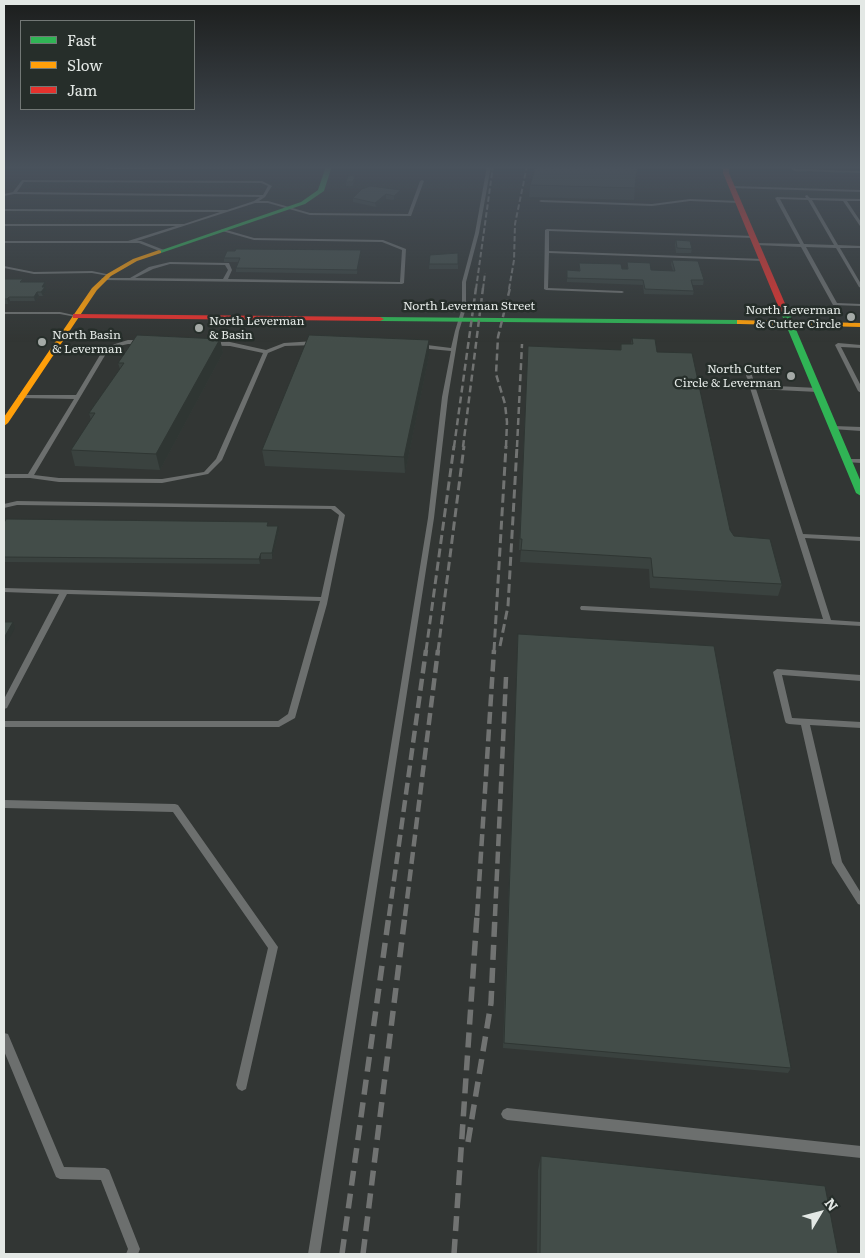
<!DOCTYPE html>
<html>
<head>
<meta charset="utf-8">
<style>
	body { margin:0 }
	#map { position:relative; width:865px; height:1258px; overflow:hidden; background:#323634; font-family:Literata,serif }
	canvas { display:block }
	.frame { position:absolute; inset:0; border:5px solid #e3e8e5; pointer-events:none }
	.legend { position:absolute; left:20px; top:20px; width:175px; height:90px; box-sizing:border-box; background:#262e2a; border:1px solid #727875; margin:0; padding:6px 9px; list-style:none; font-size:15px; color:#e3e8e5 }
	.legend li { display:flex; align-items:center; gap:10px; height:25px }
	.legend b { width:25px; border:1px solid #727875 }
	.north { position:absolute; left:795px; top:1188px; width:50px; height:50px; -webkit-text-stroke:4px #262e2a; paint-order:stroke; rotate:53deg; font-size:14px; font-weight:700; line-height:20px; text-align:center; color:#e3e8e5 }
	.north::after { content:''; display:block; margin:auto; width:18px; height:22px; background:#e3e8e5; clip-path:polygon(50% 0,100% 100%,50% 72%,0 100%) }
</style>
</head>
<body>
<div id="map">
<canvas width="865" height="1258"></canvas>
<div class="frame"></div>
<ul class="legend">
<li><b style="height:6px;background:#30b455"></b>Fast</li>
<li><b style="height:6px;background:#ff9f0a"></b>Slow</li>
<li><b style="height:6px;background:#e5322d"></b>Jam</li>
</ul>
<div class="north">N</div>
</div>
<script>
const context = document.querySelector('canvas').getContext('2d');
context.lineJoin = 'round';
const toPath = rows => new Path2D(rows.map(r => 'M' + r).join(''));
function fillPath(path, color) { context.fillStyle = color; context.fill(path, 'evenodd'); }
function trace(path, color, width, dash) { context.strokeStyle = color; context.lineWidth = width; context.lineCap = dash ? 'butt' : 'round'; context.setLineDash(dash || []); context.stroke(path); }
function write(font, color, halo, rows, align = 'center') {
  context.font = font + ' Literata,serif'; context.lineWidth = 5; context.setLineDash([]); context.textBaseline = 'middle'; context.strokeStyle = halo; context.fillStyle = color; for (const [text, x, y, turn = 0] of rows) {
    context.save(); context.translate(x, y); context.rotate((+turn || 0) * Math.PI / 180); context.textAlign = isNaN(turn) ? turn : align; if (halo) context.strokeText(text, 0, 0); context.fillText(text, 0, 0); context.restore();
  }
}
fillPath(toPath([
	[107,166,329,166,331,167,329,168,107,169,105,168,107,166],
	[487,166,491,166,479,233,466,282,466,308,459,331,448,397,434,518,320,1254,308,1254,428,518,442,397,451,351,419,348,416,346,419,344,451,348,455,331,462,308,462,282,475,233,487,166],
	[702,166,716,166,727,168,725,169,702,166],
	[789,166,793,166,795,169,861,171,861,173,794,171,789,166],
	[22,180,262,181,272,186,265,197,259,201,268,201,310,213,408,214,420,181,422,180,424,181,411,216,310,215,268,203,255,203,137,241,141,241,164,250,164,252,162,252,139,243,4,243,4,241,128,241,176,226,4,226,4,224,184,224,220,212,4,211,4,209,227,210,254,201,260,197,14,194,4,196,4,194,13,192,22,180],
	[24,182,261,183,268,186,263,195,17,192,24,182],
	[732,186,861,190,861,192,731,188,732,186],
	[807,195,810,198,861,199,861,201,847,201,861,222,861,226,860,226,843,201,812,200,838,245,861,246,861,248,840,248,861,284,861,288,859,287,836,248,806,247,837,303,861,304,861,306,833,305,801,247,756,245,754,244,756,243,800,244,775,198,777,197,806,198,805,196,807,195],
	[780,199,808,200,834,245,804,244,780,199],
	[690,199,739,201,741,202,739,203,690,201,652,206,541,202,539,201,541,200,652,204,690,199],
	[223,229,254,238,383,240,406,249,404,283,402,284,103,280,101,279,103,278,130,278,149,267,170,262,229,263,232,270,228,279,400,282,402,250,382,242,254,240,222,231,221,230,223,229],
	[170,264,225,265,228,270,223,279,135,278,153,269,170,264],
	[547,229,754,236,756,237,755,238,549,231,549,251,763,259,765,260,763,261,549,253,548,288,622,291,624,292,622,293,546,290,544,289,545,230,547,229],
	[4,266,34,272,92,271,111,275,109,276,92,273,34,274,4,268,4,266],
	[4,312,60,312,78,316,76,317,60,314,4,314,4,312],
	[128,340,230,342,266,350,284,343,315,341,318,343,315,345,285,346,268,353,222,460,208,474,162,483,59,482,30,478,4,478,4,474,28,474,74,399,21,398,18,396,19,395,76,395,103,350,115,344,128,340],
	[128,344,230,346,263,353,216,459,204,472,162,479,59,478,34,475,107,352,119,346,128,344],
	[838,343,861,345,861,348,841,347,861,386,861,393,858,391,835,345,838,343],
	[748,370,751,372,755,385,818,388,821,390,818,392,756,389,803,534,861,537,861,541,805,538,831,620,861,622,861,626,581,610,580,608,581,606,584,606,823,619,745,372,748,370],
	[834,426,861,427,861,431,832,429,832,427,834,426],
	[848,459,861,459,861,463,846,462,845,461,848,459],
	[17,501,335,506,345,515,327,604,295,718,279,727,4,727,4,721,278,721,288,714,320,601,67,594,8,706,7,708,4,709,4,699,59,594,4,592,4,588,321,597,339,515,331,509,17,505,4,508,4,504,17,501],
	[777,669,861,675,861,681,782,675,792,718,861,722,861,728,810,725,842,862,861,893,861,905,858,904,832,863,801,725,789,724,786,723,785,721,773,672,777,669],
	[4,800,175,804,178,805,278,947,246,1089,242,1091,238,1089,236,1085,268,948,173,812,4,808,4,800],
	[4,1033,8,1034,64,1167,105,1168,109,1170,140,1249,138,1254,126,1254,128,1249,101,1180,60,1179,56,1177,4,1051,4,1033],
	[507,1108,861,1146,861,1158,507,1120,503,1118,501,1114,503,1110,507,1108]
]), '#6c6f6e');
fillPath(toPath([
	[326,166,332,166,324,191,305,204,161,253,156,252,301,202,318,190,326,166],
	[782,311,789,313,861,482,861,496,856,493,781,313,782,311],
	[377,317,740,320,744,322,740,324,380,321,377,321,377,317]
]), '#30b455');
fillPath(toPath([
	[159,250,161,251,161,253,137,261,111,276,97,290,8,423,4,426,4,417,92,288,107,274,133,259,159,250],
	[737,320,861,323,861,327,740,324,737,324,737,320]
]), '#ff9f0a');
fillPath(toPath([
	[723,166,729,166,729,173,789,313,788,315,781,313,723,173,723,166],
	[73,314,380,317,384,319,380,321,76,318,73,318,73,314]
]), '#e5322d');
trace(toPath([
	[476,289,493,166],
	[483,289,485,273],
	[509,289,514,260,515,224,527,166]
]), '#717372', 2, [5.5, 2.5]);
trace(toPath([
	[454,447,476,288],
	[463,447,483,288],
	[506,447,507,422,505,404,496,374,498,337,510,288],
	[517,447,522,344]
]), '#717372', 2.5, [7, 4]);
trace(toPath([
	[500,646,508,606,517,446],
	[426,651,454,446],
	[438,651,464,446],
	[494,651,506,446]
]), '#717372', 3, [9, 4.5]);
trace(toPath([
	[389,916,426,650],
	[405,916,438,650],
	[477,916,494,650],
	[495,916,506,677]
]), '#717372', 4.5, [12, 5.5]);
trace(toPath([
	[468,1142,491,1003,495,915],
	[342,1254,389,915],
	[363,1254,405,915],
	[454,1254,477,915]
]), '#717372', 5.5, [15, 8]);
fillPath(toPath([
	[51,166,94,166,94,167,51,167],
	[356,180,353,186,346,186,346,182],
	[530,185,635,188,634,200,529,197],
	[370,186,401,194,394,200,386,199,376,207,353,202,353,198],
	[676,240,692,249,691,253,676,253,675,244],
	[361,250,361,255,357,274,236,272,236,268,238,262,224,262,224,258],
	[458,253,458,269,429,269,430,255],
	[672,260,704,280,703,285,692,285,694,291,693,295,644,294,643,285,567,282,567,270,579,271,579,263,627,269,627,262,651,270,673,271,671,264],
	[4,279,24,282,46,287,45,288,46,291,43,296,39,296,35,301,10,301,8,304,4,304],
	[632,338,657,352,730,530,734,536,782,584,778,596,650,588,649,569,520,562,521,550,519,550,528,346,620,350,621,344,631,344],
	[220,339,223,353,160,470,75,466,71,450,91,420,89,413,120,369,118,363],
	[429,340,429,355,405,473,265,466,262,450],
	[4,523,269,526,279,531,272,559,261,559,260,564,4,562],
	[518,634,791,1068,788,1073,503,1048],
	[541,1156,838,1254,537,1254,538,1170]
]), '#3a423f');
fillPath(toPath([
	[355,176,356,180,353,186,353,182],
	[401,190,401,194,394,200,394,196],
	[386,194,386,199,376,207,375,203],
	[361,250,361,255,357,274,357,270],
	[45,282,46,291,43,296,41,292,42,287],
	[37,292,39,296,35,301,34,297],
	[9,297,10,301,8,304,7,299],
	[220,339,223,353,160,470,156,454],
	[429,340,429,355,405,473,404,457],
	[278,526,279,531,272,559,272,553],
	[261,553,261,559,260,564,259,559],
	[13,622,15,628,4,648,4,638]
]), '#2f3633');
const building = toPath([
	[536,166,637,166,635,188,530,185,536,166],
	[348,176,355,176,353,182,346,182,348,176],
	[370,186,401,190,394,196,386,194,375,203,353,198,362,189,370,186],
	[676,240,690,241,692,249,677,248,676,240],
	[236,249,361,250,357,270,236,268,240,258,224,258,227,251,235,251,236,249],
	[458,253,458,264,429,264,430,255,458,253],
	[672,260,698,261,704,280,691,280,694,291,645,289,643,280,567,278,567,270,580,271,579,263,621,264,622,269,628,269,627,262,650,263,651,270,675,271,672,260],
	[4,279,23,279,20,282,45,282,42,287,45,287,41,292,37,292,34,297,9,297,7,299,4,299,4,279],
	[137,335,220,339,156,454,71,450,95,413,89,413,124,363,118,363,137,335],
	[309,335,429,340,404,457,262,450,309,335],
	[632,338,655,339,657,352,692,353,730,530,734,536,770,539,782,584,653,577,651,558,521,550,522,539,520,539,528,346,621,350,621,344,633,344,632,338],
	[6,519,268,522,267,526,278,526,272,553,261,553,259,559,4,557,4,523,6,519],
	[4,622,13,622,4,638,4,622],
	[518,634,714,646,791,1068,504,1043,518,634],
	[541,1156,825,1186,838,1254,540,1254,541,1156]
]);
fillPath(building, '#434d49');
trace(building, '#2f3633', 1);
const sky = context.createLinearGradient(0, 0, 0, 342);
sky.addColorStop(0, '#1c1e1d');
sky.addColorStop(0.49, '#49525c');
sky.addColorStop(1, '#49525c00');
context.fillStyle = sky;
context.fillRect(0, 0, 865, 342);
for (const [x, y, r, color] of [
	[851,317,5,"#a5aaa7"],
	[199,328,5,"#a5aaa7"],
	[42,342,5,"#a5aaa7"],
	[791,376,5,"#a5aaa7"]
]) { const dot = new Path2D(); dot.arc(x, y, r, 0, 2 * Math.PI); context.fillStyle = color; context.fill(dot); trace(dot, '#262e2a', 2); }
write('12px', '#e3e8e5', '#262e2a', [
	["North Leverman Street",469,306]
]);
write('12px', '#e3e8e5', '#262e2a', [
	["North Leverman",841,310],
	["& Cutter Circle",841,324],
	["North Leverman",209,321,"left"],
	["& Basin",209,335,"left"],
	["North Basin",52,335,"left"],
	["& Leverman",52,349,"left"],
	["North Cutter",781,369],
	["Circle & Leverman",781,383]
], 'right');
</script>
</body>
</html>
